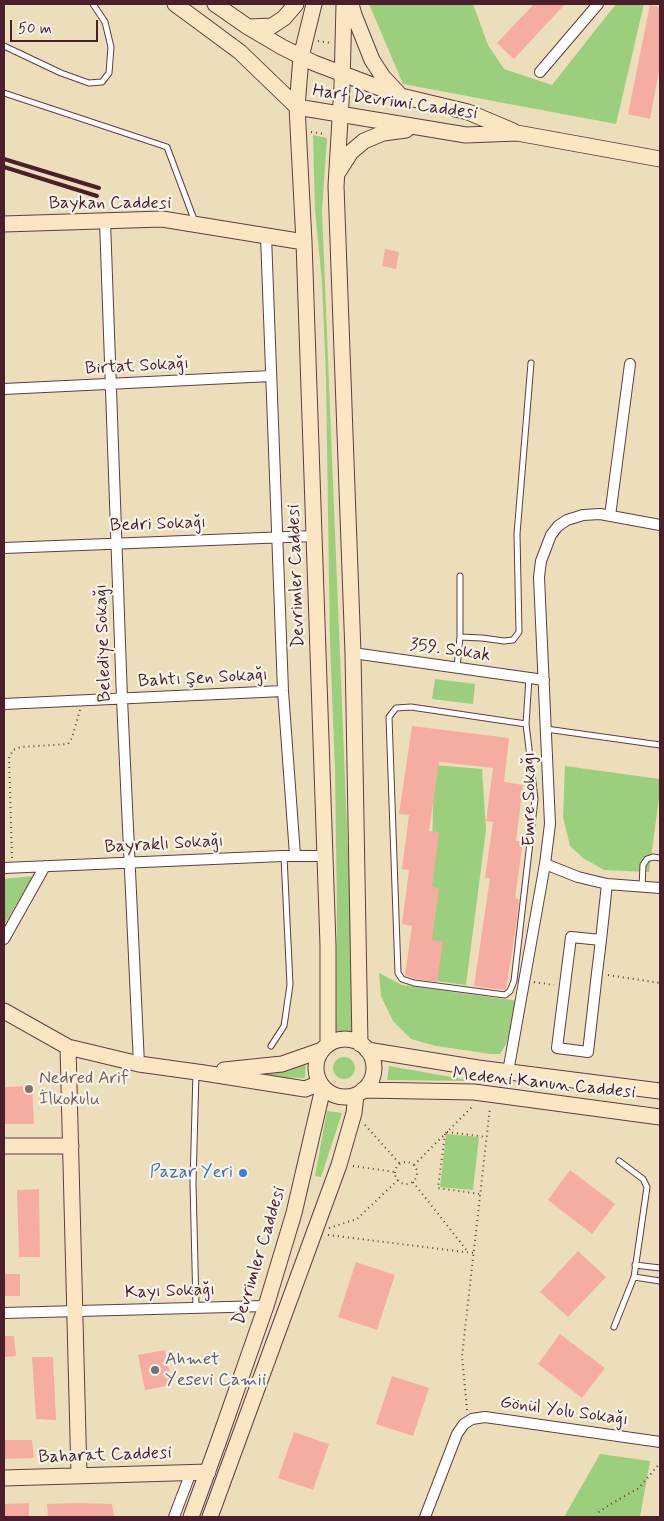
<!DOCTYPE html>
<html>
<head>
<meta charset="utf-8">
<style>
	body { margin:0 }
	#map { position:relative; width:664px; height:1521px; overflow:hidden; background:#ecdebb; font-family:Mynerve,sans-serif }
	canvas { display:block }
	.frame { position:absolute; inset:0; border:5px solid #4a1f2b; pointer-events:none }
	.scale { position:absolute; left:10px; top:20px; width:88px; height:22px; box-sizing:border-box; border:2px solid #4a1f2b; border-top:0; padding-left:6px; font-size:15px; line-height:18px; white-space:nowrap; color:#4a1f2b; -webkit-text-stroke:4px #f7f3e8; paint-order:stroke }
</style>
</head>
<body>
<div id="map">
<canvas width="664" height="1521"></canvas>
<div class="frame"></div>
<div class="scale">50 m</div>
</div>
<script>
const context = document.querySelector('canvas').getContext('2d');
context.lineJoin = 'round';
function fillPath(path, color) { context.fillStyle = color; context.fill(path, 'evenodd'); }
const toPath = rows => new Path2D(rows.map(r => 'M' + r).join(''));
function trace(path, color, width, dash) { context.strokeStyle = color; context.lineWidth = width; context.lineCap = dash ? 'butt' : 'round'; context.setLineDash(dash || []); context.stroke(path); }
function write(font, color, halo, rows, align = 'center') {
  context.font = font + ' Mynerve,sans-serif'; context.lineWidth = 4.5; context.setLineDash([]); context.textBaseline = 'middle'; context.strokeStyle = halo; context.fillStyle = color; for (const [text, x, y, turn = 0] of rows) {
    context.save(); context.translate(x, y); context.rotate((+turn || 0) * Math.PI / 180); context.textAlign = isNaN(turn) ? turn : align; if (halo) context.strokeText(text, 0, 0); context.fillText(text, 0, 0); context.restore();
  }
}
fillPath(toPath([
	[369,4,473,4,488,45,504,69,552,85,616,4,644,4,616,124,403,84],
	[313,135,327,138,322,210,349,878,352,1031,336,1031,337,909,335,769,330,643,326,378,322,282,315,210],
	[435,679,475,684,473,704,432,699],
	[434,765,482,769,486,830,466,985,429,980],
	[565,766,660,779,660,791,649,872,604,870,583,858,570,846,563,817],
	[33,876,4,925,4,879],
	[379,973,402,985,518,1001,506,1044,500,1054,491,1054,436,1046,411,1039,393,1021,381,996],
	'333 1068a11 11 0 1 1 22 0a11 11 0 1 1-22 0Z',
	[306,1059,305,1078,262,1077,263,1074,288,1069],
	[389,1066,423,1072,473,1081,387,1080],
	[327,1111,342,1113,321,1177,315,1176],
	[446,1134,479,1137,473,1190,440,1187],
	[600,1454,650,1461,640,1517,564,1517]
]), '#9bce7d');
fillPath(toPath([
	[534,4,565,4,514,59,497,43],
	[650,5,660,7,660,66,650,119,628,114],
	[385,249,399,252,396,269,382,266],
	[412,726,509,738,504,782,523,785,516,841,523,841,515,898,519,899,517,920,506,989,504,990,474,986,490,878,485,878,493,822,486,821,493,768,439,762,429,831,439,832,432,887,439,888,432,940,443,941,437,982,415,979,405,975,412,926,402,924,409,870,402,869,409,815,399,814],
	[32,1086,34,1124,4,1124,4,1087],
	[570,1170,615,1204,592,1234,548,1200],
	[39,1189,40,1257,19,1257,17,1190],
	[578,1251,606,1277,568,1317,540,1292],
	[356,1262,395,1275,377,1330,338,1317],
	[4,1274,20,1274,20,1296,4,1296],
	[560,1334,605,1368,582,1398,538,1364],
	[4,1336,14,1336,16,1356,4,1357],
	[165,1350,172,1385,145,1390,138,1355],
	[32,1357,53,1357,56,1420,36,1419],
	[392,1376,429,1388,413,1436,376,1424],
	[294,1432,329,1444,313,1490,278,1478],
	[4,1440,32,1440,34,1458,4,1459],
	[29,1503,29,1517,4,1517,4,1504],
	[78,1503,112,1504,114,1517,48,1517,47,1504]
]), '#f5ada1');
const lane = toPath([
	[4,46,61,73,89,83,102,82,109,73,111,47,105,22,93,4],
	[4,93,167,147,195,222],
	[460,637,482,638,504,641,513,640,519,632,517,534,531,363],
	[457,667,460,637,460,576],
	[526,724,411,707,396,708,389,717,398,973,402,979,414,983,505,995,510,991,514,981,535,799,526,724,529,678],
	[546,729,660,745],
	[642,887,643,865,647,859,653,857,660,858],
	[271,1046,284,1026,290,985,284,856],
	[635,1265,660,1268],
	[634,1277,660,1281],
	[196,1307,193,1183,196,1072],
	[614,1327,634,1277,647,1187,643,1179,619,1161]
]);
const street = toPath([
	[540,72,598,4],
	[105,221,122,699,139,1064],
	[266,236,283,691,295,855],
	[4,389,271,376],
	[610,516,630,364],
	[4,548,314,536],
	[353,653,544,680],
	[4,704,283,691],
	[545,864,578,877,607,884,660,888],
	[4,868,283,856,325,856],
	[4,939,45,866],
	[601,940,571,937,557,1048,588,1052,597,973,601,940,607,884],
	[508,1072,545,864,550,824,539,577,541,561,551,535,558,526,567,520,583,515,600,514,660,525],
	[4,1313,266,1306],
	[174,1517,191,1472],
	[425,1517,457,1434,464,1424,472,1419,485,1417,660,1442]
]);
const secondary = toPath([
	[175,4,240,52,297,107],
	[215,4,248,27,282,47,314,63,401,96,468,112,513,131],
	[314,4,301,57,297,107,304,242,328,945,328,1044],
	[344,4,342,86,336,186,353,653,360,1044],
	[351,4,354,15,372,60,383,77,398,93],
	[249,27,272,26,284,18,296,4],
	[297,107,466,135,517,133,660,159],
	[337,174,351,152,364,141,383,133,406,130],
	[4,224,162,219,304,242],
	[4,1011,68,1047,139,1064,204,1073,305,1089,320,1083],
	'316 1068a29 29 0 1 1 58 0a29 29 0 1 1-58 0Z',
	[68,1047,79,1476],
	[367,1050,478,1068,660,1091],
	[224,1070,282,1064,322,1050],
	[363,1090,474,1092,660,1117],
	[4,1146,71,1146],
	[4,1478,208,1472],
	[191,1517,218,1443,266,1306,294,1213,323,1088],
	[210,1517,339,1165,354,1113,356,1095]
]);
trace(lane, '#623c41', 7);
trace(street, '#623c41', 12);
trace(secondary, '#623c41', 17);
trace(toPath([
	[318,41,331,43],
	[358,103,360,93],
	[311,132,325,134],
	[12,858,9,758,13,750,21,747,68,744,72,738,80,710],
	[608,975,660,983],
	[534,982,554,985],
	[365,1125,400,1164],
	[447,1132,486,1137],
	[445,1134,438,1188,480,1194],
	'395 1173a11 11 0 1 1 22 0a11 11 0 1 1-22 0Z',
	[414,1165,474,1105],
	[353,1166,395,1172],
	[413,1182,468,1252],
	[329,1228,357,1219,398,1180],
	[328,1235,473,1253],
	[467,1410,462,1356,490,1107],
	[597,1517,599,1512,609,1505,639,1488,660,1463]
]), '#623c41', 2, [1, 4]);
trace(lane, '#fff', 5);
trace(street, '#fff', 10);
trace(secondary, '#fbe6c4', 15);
trace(toPath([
	[4,159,99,188],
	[4,167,97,196]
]), '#4a1f2b', 4);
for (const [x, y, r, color] of [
	[29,1089,5,"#8d6e63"],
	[243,1173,5,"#3f7fe0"],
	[155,1370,5,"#6b7280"]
]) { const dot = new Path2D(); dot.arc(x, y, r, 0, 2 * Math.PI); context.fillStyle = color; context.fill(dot); trace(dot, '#f7f3e8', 2); }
write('18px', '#4a1f2b', '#f7f3e8', [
	["Harf Devrimi Caddesi",395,103,8],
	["Baykan Caddesi",110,204],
	["Birtat Sokağı",137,367,-3],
	["Bedri Sokağı",158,525,-2],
	["Devrimler Caddesi",297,576,-92],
	["Belediye Sokağı",104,643,-92],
	["359. Sokak",450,651,8],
	["Bahtı Şen Sokağı",203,679,-3],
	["Emre Sokağı",530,799,-90],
	["Bayraklı Sokağı",164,845,-3],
	["Medeni Kanun Caddesi",544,1084,6],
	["Devrimler Caddesi",260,1256,-73],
	["Kayı Sokağı",170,1292,-2],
	["Gönül Yolu Sokağı",564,1412,8],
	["Baharat Caddesi",105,1456,-2]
]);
write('18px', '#785e54', '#f7f3e8', [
	["Nedred Arif",39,1079],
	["İlkokulu",39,1100]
], 'left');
write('18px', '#366cbe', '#f7f3e8', [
	["Pazar Yeri",233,1173]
], 'right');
write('18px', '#5b616d', '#f7f3e8', [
	["Ahmet",165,1360],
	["Yesevi Camii",165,1381]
], 'left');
</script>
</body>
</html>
